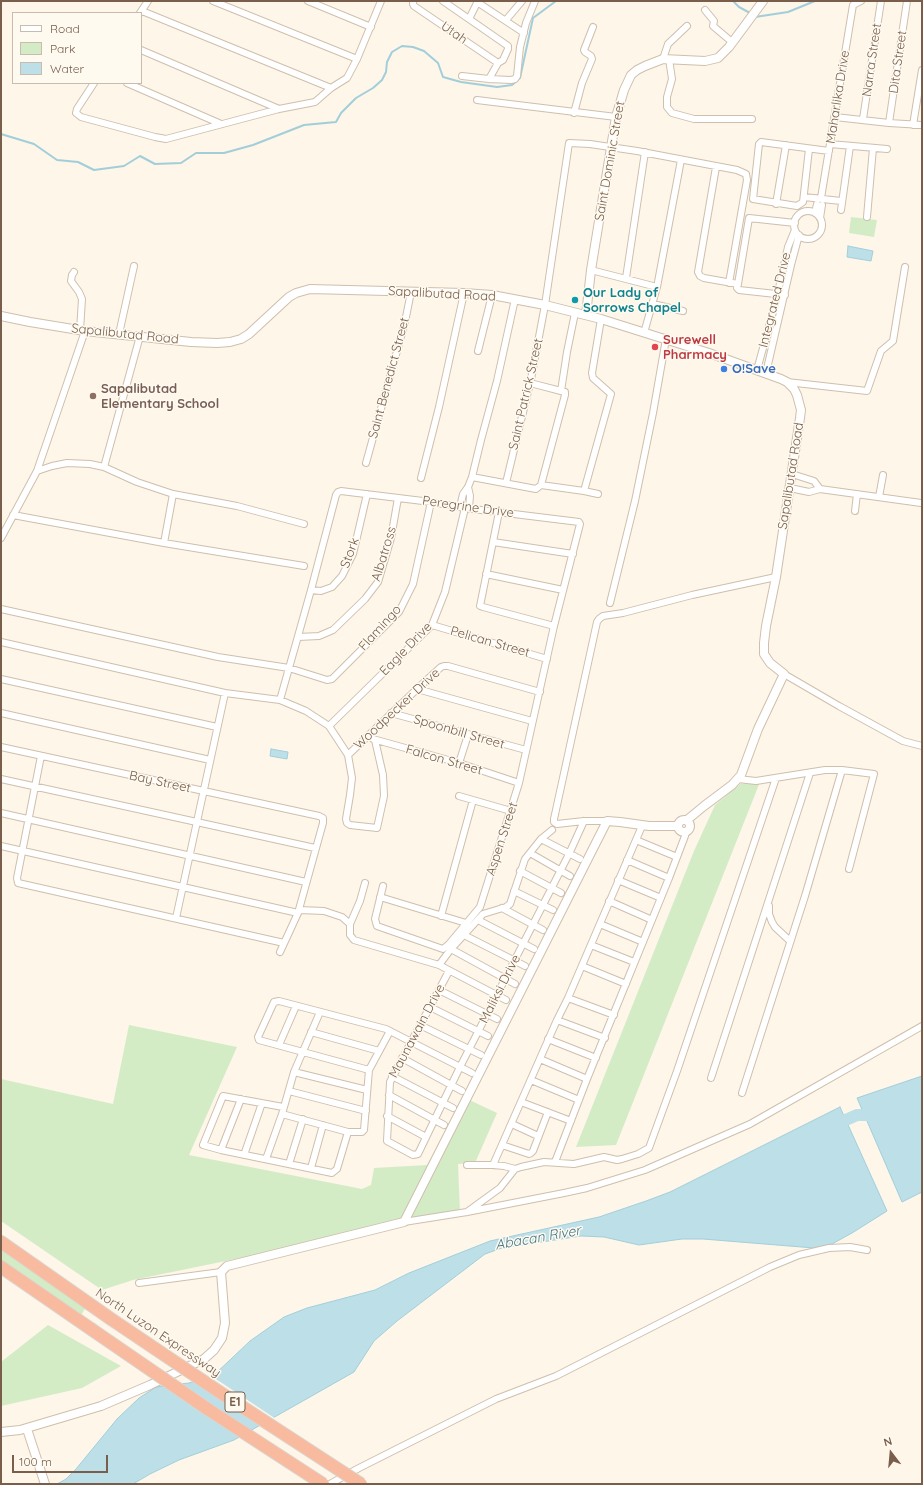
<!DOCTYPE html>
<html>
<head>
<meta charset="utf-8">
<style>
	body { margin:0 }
	#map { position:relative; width:923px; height:1485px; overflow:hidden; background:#fdf6e9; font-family:Quicksand,sans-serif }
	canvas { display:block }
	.frame { position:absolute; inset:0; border:2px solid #785e4b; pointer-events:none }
	.legend { position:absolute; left:12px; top:12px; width:130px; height:72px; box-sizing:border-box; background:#fffaf0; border:1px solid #c9bcae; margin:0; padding:5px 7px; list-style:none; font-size:12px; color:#785e4b }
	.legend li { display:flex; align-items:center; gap:8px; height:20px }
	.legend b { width:20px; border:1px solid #c9bcae }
	.north { position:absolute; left:871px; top:1433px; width:40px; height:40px; -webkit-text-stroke:3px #fffaf0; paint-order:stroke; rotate:344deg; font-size:11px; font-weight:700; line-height:16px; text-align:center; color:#785e4b }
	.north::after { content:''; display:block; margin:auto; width:14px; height:18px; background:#785e4b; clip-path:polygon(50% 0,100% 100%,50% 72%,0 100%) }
	.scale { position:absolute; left:12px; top:1455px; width:96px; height:18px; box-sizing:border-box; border:2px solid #785e4b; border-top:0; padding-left:5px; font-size:12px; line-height:14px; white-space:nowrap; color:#785e4b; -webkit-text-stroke:3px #fffaf0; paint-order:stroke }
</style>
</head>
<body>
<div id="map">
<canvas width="923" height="1485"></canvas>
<div class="frame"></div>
<ul class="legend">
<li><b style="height:5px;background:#fff"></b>Road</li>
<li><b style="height:11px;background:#d3ecc6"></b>Park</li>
<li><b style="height:11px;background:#bcdfe8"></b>Water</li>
</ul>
<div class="north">N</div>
<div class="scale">100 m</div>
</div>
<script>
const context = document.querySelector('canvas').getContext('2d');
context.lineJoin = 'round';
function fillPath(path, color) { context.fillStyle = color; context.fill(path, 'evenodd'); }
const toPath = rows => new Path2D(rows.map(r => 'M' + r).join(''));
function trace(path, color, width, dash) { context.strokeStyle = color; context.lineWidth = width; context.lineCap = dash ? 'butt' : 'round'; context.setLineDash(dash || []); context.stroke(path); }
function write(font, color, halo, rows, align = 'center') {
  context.font = font + ' Quicksand,sans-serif'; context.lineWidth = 3; context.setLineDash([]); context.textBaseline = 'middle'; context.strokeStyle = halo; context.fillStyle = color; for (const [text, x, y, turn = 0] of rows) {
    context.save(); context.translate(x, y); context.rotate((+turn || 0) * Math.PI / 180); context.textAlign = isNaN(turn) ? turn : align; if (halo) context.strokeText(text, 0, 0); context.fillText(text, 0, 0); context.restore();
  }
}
fillPath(toPath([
	[851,217,877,220,874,237,849,233],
	[760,782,616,1145,576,1147,694,851,715,805,740,784],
	[129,1025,237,1047,189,1155,362,1189,371,1185,374,1168,427,1165,463,1097,497,1113,475,1163,458,1164,460,1213,133,1280,102,1290,1,1221,1,1079,113,1104],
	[1,1248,86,1307,80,1317,1,1262],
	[48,1325,121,1366,82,1388,1,1406,1,1362]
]), '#d3ecc6');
const water = toPath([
	[848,246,873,251,871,261,847,257,848,246],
	[271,749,288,752,287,759,270,756,271,749],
	[922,1076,922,1192,902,1202,857,1098,922,1076],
	[840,1107,887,1211,852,1233,832,1244,814,1248,703,1239,682,1239,639,1245,604,1237,581,1236,502,1248,485,1254,397,1321,374,1341,354,1372,234,1440,179,1460,150,1474,133,1484,57,1484,66,1479,76,1469,117,1419,139,1398,156,1387,189,1383,213,1376,250,1341,284,1317,307,1308,375,1290,409,1273,490,1241,599,1217,646,1201,670,1192,840,1107]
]);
fillPath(water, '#bcdfe8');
trace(water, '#a2ceda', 1);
fillPath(toPath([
	[210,1375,276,1419,264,1425,194,1379]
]), '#fdf6e9');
trace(toPath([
	[733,1,739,7,750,13],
	[755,17,788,12,815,1],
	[1,134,34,144,57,160,78,162,94,170,124,166,140,156,155,164,181,163,196,153,224,153,253,145,304,125,336,122,341,113,356,98,373,88,382,80,386,72,387,62,392,52,402,46,413,47,424,51,438,63,443,77,461,82,497,87,512,85,520,78,533,18,556,1]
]), '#a2ceda', 2);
trace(toPath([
	[832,1126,857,1115,879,1115]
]), '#bcdfe8', 12);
const minor = toPath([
	[213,1,357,59],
	[308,1,371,27],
	[413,1,413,4,414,6,498,63],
	[443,1,508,46,508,49,503,60,498,63,489,79],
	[477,2,524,33],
	[705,10,714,21,713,26,732,42],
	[142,11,331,88],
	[140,13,148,1],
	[469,19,478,1],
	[506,20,522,1],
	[141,50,279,109],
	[663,59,668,44,687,26],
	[669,59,672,79,667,97,667,107,672,113,694,119,752,119],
	[462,76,489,79,511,80,515,79,517,76,520,47,526,23,535,1],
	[94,83,77,109,76,113,81,117,155,137,166,139,279,109,315,102,331,88,347,78,357,59,381,1],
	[127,83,221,124],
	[477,100,616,117],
	[574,113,582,83,592,59,591,56,585,52,584,50,593,27],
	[835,117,889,123,922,125],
	[863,119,881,1],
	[889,123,907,1],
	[913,125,922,70],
	[830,144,887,149],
	[809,149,803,202,797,206,753,199,759,144,761,142,829,151],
	[716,167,698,272,700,276,704,278,738,284],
	[804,197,841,201],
	[821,198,853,5,861,1],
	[776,204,786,145],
	[841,210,850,146],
	'794 225a14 14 0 1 1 28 0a14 14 0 1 1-28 0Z',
	[815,213,817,204],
	[867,217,873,148],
	[820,218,822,205],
	[591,270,657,287],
	[74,272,72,275,71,281,79,292,82,299,80,330],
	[626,278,645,152],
	[785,295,739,290,737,288,738,284,749,218,795,223],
	[653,304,683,311],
	[644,333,657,287,681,160],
	[119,334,134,266],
	[478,351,492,295],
	[757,370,777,297,788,247,795,230],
	[766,373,791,265,799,235],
	[787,382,867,391,881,351,893,341,905,267],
	[561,391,567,352,575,313],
	[366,463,405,322,411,292],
	[104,467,140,336],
	[37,471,52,466,67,463,90,464,104,467,137,482,173,494,237,506,304,524],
	[792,474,814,481,820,489],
	[472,477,536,489,541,485,565,395,565,392,561,391,530,383],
	[421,478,439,407,464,293],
	[506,483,531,379,545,305,569,143,590,144,637,151,737,170,746,174,747,180,729,283],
	[541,485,584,491,611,394,593,378,592,373,601,319],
	[468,487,470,496,469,508],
	[790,488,809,492,820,489,921,503],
	[584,491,598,494],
	[879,497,883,475],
	[460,507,463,494,468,487,472,477,481,440,497,381,515,299],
	[855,511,857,494],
	[499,512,480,606,483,607,554,626],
	[13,515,164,543,304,566],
	[1,538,37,471,85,331],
	[493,542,573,554],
	[164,543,173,494],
	[486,574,563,590],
	[311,590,321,591,332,587,342,576,353,554,367,494],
	[610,603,635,501,653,413,666,339],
	[1,609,218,657,289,668,327,680,332,679,399,612,413,584,431,502],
	[432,625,547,659],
	[298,637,319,636,333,630,365,599,378,582,391,538,398,498],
	[1,642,225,693,280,700,306,711,329,726,348,755,352,778,350,795,346,819,347,823,350,825,377,828,384,796,383,775,375,740],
	[784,674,839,706,903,741,922,746],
	[1,679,217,727],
	[417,689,532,721],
	[280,700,311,590,336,495,338,492,341,491,431,502,465,508,579,522,580,524,554,626,519,783,480,907,449,944,443,949,440,948,377,926,375,919,383,886],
	[1,713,210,760],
	[391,713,526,750],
	[329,726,432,625,445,592,465,508],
	[373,739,459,763,519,783],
	[1,747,319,816,323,818,323,823,298,913,280,952],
	[348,755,417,689,441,667,444,666,448,666,540,692],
	[41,756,17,878,18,883,284,943],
	[459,763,468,735],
	[1,779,315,848],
	[738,779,756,781,825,770,842,770,874,774,849,869],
	[459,796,511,811],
	[1,813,306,882],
	[607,821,584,821,557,824,554,822,554,819,597,622,599,619,603,616,623,613,692,595,776,577],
	[541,839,580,859],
	[636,840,677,857],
	[1,846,298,913],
	[530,853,570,876],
	[627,860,669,878],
	[520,871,561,893],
	[618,880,661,898],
	[514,891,553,910],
	[380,897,466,923],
	[609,901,652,920],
	[769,906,769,914,772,922,775,927,790,941],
	[502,908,543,930],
	[299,910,324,911,342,917,350,924,350,935,354,940,439,965,506,1000],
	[441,916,473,800],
	[176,918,225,693],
	[478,920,534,949],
	[350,924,360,901,365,883],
	[600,924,643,942],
	[464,935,525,966],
	[591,945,634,962],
	[451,949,515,984],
	[439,965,451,949,483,914,506,907,510,904,525,859,541,839,552,830],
	[582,966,626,984],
	[449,971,390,1082,387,1141,413,1155,418,1154,460,1067,569,854,584,821],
	[439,990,497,1019],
	[568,998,614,1015],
	[430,1007,488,1036],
	[557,1020,605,1038],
	[420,1025,481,1055],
	[311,1032,379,1051],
	[548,1039,596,1058],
	[279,1045,296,1006],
	[402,1058,462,1091],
	[540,1059,587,1079],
	[369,1070,259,1040,258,1037,274,1002,279,1001,386,1029,472,1073],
	[294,1072,367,1090],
	[392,1076,453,1108],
	[711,1078,810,773],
	[531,1080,579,1100],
	[289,1091,366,1111],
	[742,1093,805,896,842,770],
	[389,1095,444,1125],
	[521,1102,571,1121],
	[283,1107,223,1096,203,1145,221,1150,332,1173,337,1169,348,1132],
	[282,1114,348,1132,362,1132,364,1130,369,1070,390,1031],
	[387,1116,426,1137],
	[512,1124,538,1136],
	[502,1145,529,1154,531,1153,533,1151,548,1112],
	[221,1150,241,1099],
	[244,1155,262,1103],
	[266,1159,282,1114,294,1072,320,1012],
	[555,1162,587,1079,669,878,685,836,686,831],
	[289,1164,303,1119],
	[467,1165,493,1165,504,1166,515,1169],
	[493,1165,557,1020,568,998,642,826],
	[311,1168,323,1125],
	[467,1212,500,1188,515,1169,521,1167,544,1162,574,1164,604,1157,617,1160,622,1159,638,1154,649,1148,677,1071,776,778],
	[404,1222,467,1212,564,1193,587,1188,645,1170,750,1124,922,1026],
	[139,1283,221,1272],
	[330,1484,359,1468,496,1399,556,1376,770,1267,799,1255,829,1248,850,1247,867,1250]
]);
const tertiary = toPath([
	[586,315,591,270,616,117,624,90,631,75,637,70,645,66,663,59,705,61,718,58,729,47,763,1],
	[1,316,30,322,85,331,191,342,217,343,230,342,241,339,249,334,289,297,296,293,310,289,464,293,492,295,545,305,601,319,709,353,781,379,787,382,794,389,797,395,801,410,800,418,776,577,766,626,764,643,764,654,770,663,784,674,758,729,741,775,732,785,704,806,687,820],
	'678 826a6 6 0 1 1 12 0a6 6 0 1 1-12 0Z',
	[27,1429,45,1484],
	[1,1432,20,1430,101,1406,150,1385,204,1359,214,1350,222,1338,225,1323,221,1272,227,1266,404,1222,607,821,620,822,649,826,678,826]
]);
const motorway = toPath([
	[1,1242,111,1319],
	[1,1267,91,1329]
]);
trace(minor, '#cfbfad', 8);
trace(tertiary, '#cfbfad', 10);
trace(motorway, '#dcd5d0', 14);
trace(minor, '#fff', 6);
trace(tertiary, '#fff', 8);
trace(motorway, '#f8bb9f', 12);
const motorwayBridge = toPath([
	[111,1319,221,1393,361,1484],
	[91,1329,209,1410,323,1484]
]);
trace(motorwayBridge, '#dcd5d0', 14, []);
trace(motorwayBridge, '#f8bb9f', 12);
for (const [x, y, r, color] of [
	[575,300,4,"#0f9aa8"],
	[655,347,4,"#e0444e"],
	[724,369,4,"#3f7fe0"],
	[93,396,4,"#8d6e63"]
]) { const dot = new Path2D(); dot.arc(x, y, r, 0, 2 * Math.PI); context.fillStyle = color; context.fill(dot); trace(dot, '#fffaf0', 1.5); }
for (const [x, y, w] of [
	[235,1402,20]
]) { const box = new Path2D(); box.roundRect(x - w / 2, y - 10, w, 20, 3); context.fillStyle = '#fffaf0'; context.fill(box); trace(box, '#785e4b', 1); }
write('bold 12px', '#785e4b', null, [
	["E1",235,1402]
]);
write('13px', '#785e4b', '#fffaf0', [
	["Utah",454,33,35],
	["Narra Street",872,60,-82],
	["Dita Street",898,62,-82],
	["Maharlika Drive",838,97,-81],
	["Saint Dominic Street",610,161,-80],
	["Sapalibutad Road",442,294,3],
	["Integrated Drive",775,300,-76],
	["Sapalibutad Road",125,334,6],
	["Saint Benedict Street",389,378,-75],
	["Saint Patrick Street",526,394,-77],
	["Sapalibutad Road",791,476,-81],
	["Peregrine Drive",468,507,8],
	["Stork",350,553,-70],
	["Albatross",384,554,-73],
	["Flamingo",380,628,-48],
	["Pelican Street",490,642,16],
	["Eagle Drive",406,649,-46],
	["Woodpecker Drive",397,709,-43],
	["Spoonbill Street",459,732,16],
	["Falcon Street",444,760,16],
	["Bay Street",160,782,12],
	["Aspen Street",502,839,-72],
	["Maliksi Drive",500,989,-63],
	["Maunawain Drive",417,1031,-62],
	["North Luzon Expressway",158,1333,34]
]);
write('bold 13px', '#0d838f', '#fffaf0', [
	["Our Lady of",583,293],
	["Sorrows Chapel",583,308]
], 'left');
write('bold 13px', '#be3a42', '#fffaf0', [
	["Surewell",663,340],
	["Pharmacy",663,355]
], 'left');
write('bold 13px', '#366cbe', '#fffaf0', [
	["O!Save",732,369]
], 'left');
write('bold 13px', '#785e54', '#fffaf0', [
	["Sapalibutad",101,389],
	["Elementary School",101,404]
], 'left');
write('italic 14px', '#417685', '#fffaf0', [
	["Abacan River",538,1238,-10]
]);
</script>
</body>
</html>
